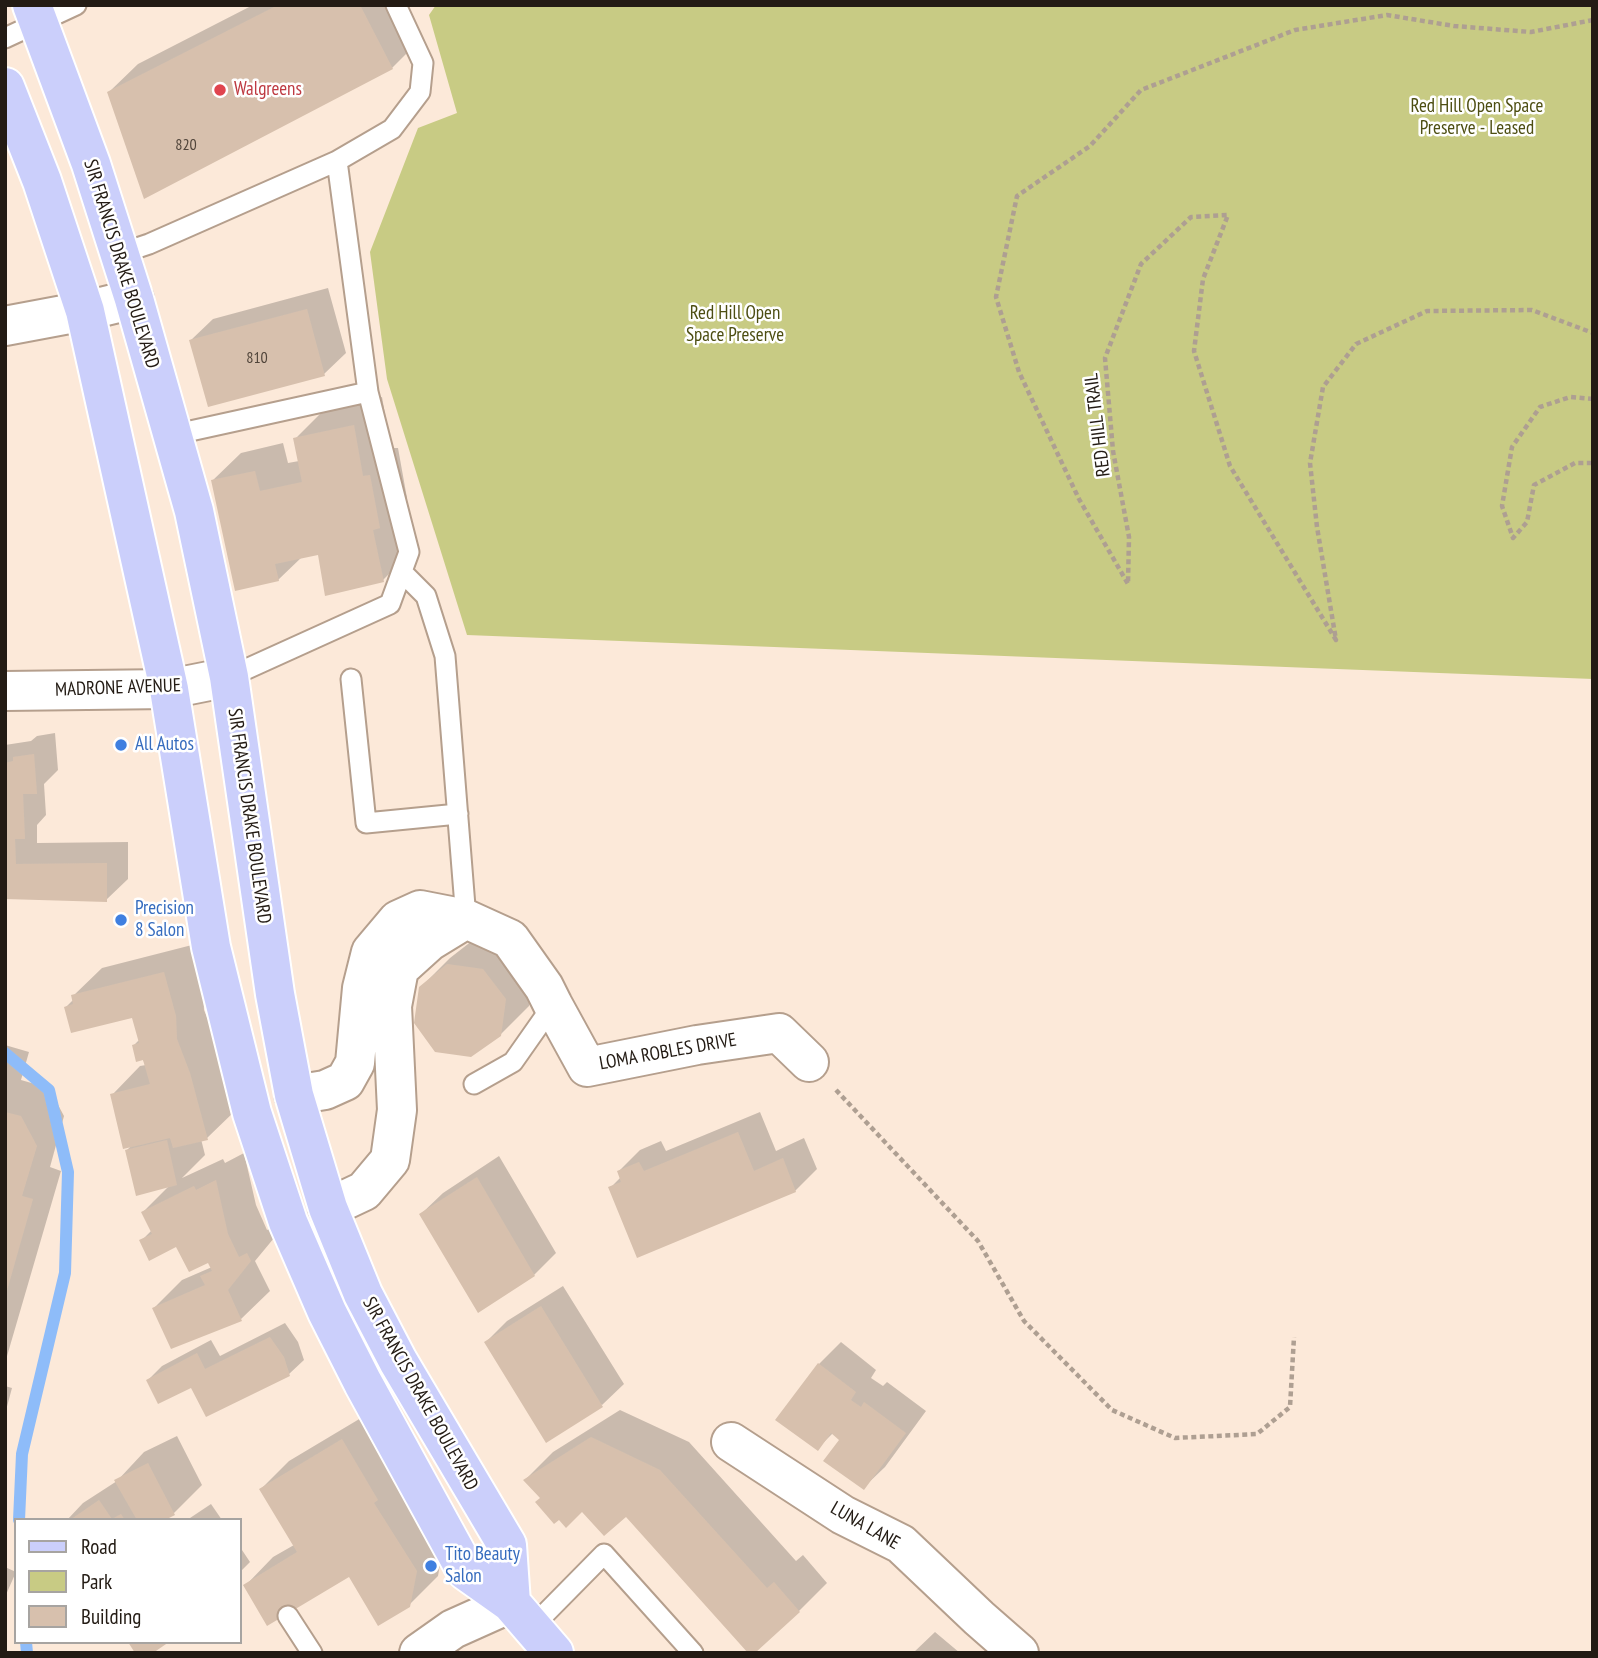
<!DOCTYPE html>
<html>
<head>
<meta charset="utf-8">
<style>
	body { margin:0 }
	#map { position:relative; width:1598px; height:1658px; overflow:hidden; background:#fce9d9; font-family:"PT Sans Narrow",sans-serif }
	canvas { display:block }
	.frame { position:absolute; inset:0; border:7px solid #231b14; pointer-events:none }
	.legend { position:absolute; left:14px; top:1518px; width:228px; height:126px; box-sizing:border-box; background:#fff; border:2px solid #a7a4a1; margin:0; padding:9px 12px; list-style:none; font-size:21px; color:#231b14 }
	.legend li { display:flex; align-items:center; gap:14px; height:35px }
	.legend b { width:35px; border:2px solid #a7a4a1 }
</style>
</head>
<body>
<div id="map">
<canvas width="1598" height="1658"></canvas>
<div class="frame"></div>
<ul class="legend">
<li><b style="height:9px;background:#cbcffb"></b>Road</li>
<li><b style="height:19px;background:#c8cb84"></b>Park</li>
<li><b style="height:19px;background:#d7c0ad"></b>Building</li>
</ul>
</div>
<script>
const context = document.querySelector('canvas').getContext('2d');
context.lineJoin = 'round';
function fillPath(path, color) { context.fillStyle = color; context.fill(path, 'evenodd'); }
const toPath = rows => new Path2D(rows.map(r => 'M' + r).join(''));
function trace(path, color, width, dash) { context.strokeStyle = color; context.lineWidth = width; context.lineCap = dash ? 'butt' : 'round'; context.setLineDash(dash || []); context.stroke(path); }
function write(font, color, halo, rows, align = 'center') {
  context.font = font + ' "PT Sans Narrow",sans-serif'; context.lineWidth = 5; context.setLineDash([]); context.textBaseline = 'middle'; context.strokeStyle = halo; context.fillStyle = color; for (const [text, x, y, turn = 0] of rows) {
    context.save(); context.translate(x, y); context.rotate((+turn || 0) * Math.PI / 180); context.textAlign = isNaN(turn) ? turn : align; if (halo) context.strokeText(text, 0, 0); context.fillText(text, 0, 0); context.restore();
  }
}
fillPath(toPath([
	[436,5,1593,5,1593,679,467,635,387,379,370,252,418,128,457,113,429,15]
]), '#c8cb84');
fillPath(toPath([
	[253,5,403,5,420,40,392,68,109,92,138,64],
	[328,288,346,353,324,374,191,340,213,319],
	[382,397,391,448,398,448,407,498,401,505,411,552,383,580,319,553,302,557,278,580,212,481,241,453,283,443,288,463,299,461,295,439,323,411],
	[55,733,58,770,44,784,46,815,37,825,37,843,128,842,128,879,106,900,5,898,5,745,31,741,37,736],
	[477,937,534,970,529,1006,500,1035,421,987,450,958],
	[192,945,203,987,204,1010,218,1044,236,1110,207,1138,201,1139,205,1155,182,1178,223,1159,225,1163,244,1153,256,1205,267,1230,276,1226,279,1232,255,1261,270,1291,241,1319,172,1346,154,1308,182,1280,212,1267,209,1261,177,1245,141,1241,152,1230,143,1212,170,1185,127,1150,132,1145,112,1095,140,1066,146,1065,134,1045,140,1039,133,1016,66,1007,74,999,73,996,102,968],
	[5,1045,29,1052,21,1080,49,1088,64,1116,50,1167,61,1171,5,1363],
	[760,1112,776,1151,804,1138,817,1169,795,1191,610,1188,621,1177,619,1171,640,1150,661,1141,666,1151],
	[499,1156,556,1253,534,1275,421,1214,443,1193],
	[563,1286,624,1384,602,1405,486,1342,507,1321],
	[285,1323,298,1342,304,1360,289,1374,191,1386,148,1380,162,1366,211,1340,220,1356],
	[841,1342,876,1370,871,1378,883,1386,887,1382,926,1411,885,1467,863,1488,841,1439,833,1433,818,1448,819,1364],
	[5,1386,12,1388,5,1414],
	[620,1410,689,1442,796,1561,803,1555,827,1583,799,1611,752,1653,626,1514,582,1510,542,1498,525,1480,553,1452],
	[371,1412,444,1542,438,1576,409,1605,349,1575,245,1586,273,1557,294,1545,261,1489,289,1461],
	[177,1436,202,1485,174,1513,161,1520,67,1520,83,1503,117,1481,144,1452],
	[211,1504,222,1520,187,1520],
	[240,1547,250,1562,240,1572],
	[5,1567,16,1572,5,1597],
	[935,1632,960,1653,913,1653]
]), '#0003');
trace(toPath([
	[5,1053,49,1090,68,1172,65,1273,22,1454,19,1520],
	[26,1642,27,1653]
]), '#8ebcf9', 12);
fillPath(toPath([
	[278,5,360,5,393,69,144,199,107,92],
	[307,309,325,376,208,407,189,340],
	[354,425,363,476,370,475,380,528,373,530,384,582,325,596,318,555,275,564,279,581,235,591,211,480,255,471,260,491,302,482,293,438],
	[34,754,37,794,23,794,25,839,15,839,16,864,107,863,107,902,5,899,5,763,13,761,13,757],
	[447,964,483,969,506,999,501,1036,471,1057,435,1052,414,1023,419,987],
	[164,972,176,1016,177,1039,190,1073,208,1140,173,1148,170,1138,123,1149,110,1094,150,1084,143,1060,136,1062,132,1045,139,1043,132,1018,71,1033,64,1007,73,1004,71,995],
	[5,1112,21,1116,37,1146,22,1196,33,1199,6,1294],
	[738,1132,754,1171,783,1158,796,1192,637,1258,608,1187,621,1182,617,1171,639,1162,644,1171],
	[167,1140,177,1185,136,1196,125,1150],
	[477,1177,535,1276,478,1313,419,1214],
	[216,1180,228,1234,239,1257,247,1253,251,1261,228,1290,242,1321,171,1349,152,1308,205,1285,200,1276,212,1271,208,1263,189,1272,176,1247,149,1261,139,1240,152,1234,141,1212,194,1186,196,1190],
	[541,1306,603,1407,546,1443,484,1342],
	[270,1337,284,1357,290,1376,206,1417,191,1388,158,1404,146,1380,197,1353,205,1369],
	[818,1363,856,1392,851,1400,861,1407,864,1402,906,1433,864,1490,823,1461,839,1440,831,1433,818,1451,775,1420],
	[591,1437,660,1470,767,1588,774,1582,800,1612,755,1653,748,1653,626,1517,604,1536,582,1512,566,1528,559,1520,554,1524,535,1502,540,1498,523,1480],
	[342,1439,378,1500,374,1503,417,1571,410,1607,378,1626,349,1577,267,1626,243,1585,297,1552,259,1489],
	[148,1463,175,1515,165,1520,137,1520,114,1480],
	[99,1500,112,1519,121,1514,125,1520,70,1520],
	[128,1642,169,1642,153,1653,135,1653]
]), '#d7c0ad');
const service = toPath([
	[5,38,76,5],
	[119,254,149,244,337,161,392,129,420,92,423,63,396,5],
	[172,435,368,392,337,161],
	[402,572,426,596,445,656,466,919],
	[229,677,390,604,409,552,368,392],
	[351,679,366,823,458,814],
	[474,1084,513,1062,553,1005],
	[288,1616,312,1653],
	[532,1627,604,1554,693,1653]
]);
const minor = toPath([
	[5,326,85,311,134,299],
	[5,691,169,689,229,677],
	[294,1095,325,1090,345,1081,355,1063,362,988,371,952,398,920,420,910,466,919,510,939,544,987,553,1005,587,1067,697,1045,779,1033,809,1062],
	[328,1208,364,1191,390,1160,397,1110,392,1006,399,969,430,941,466,919],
	[731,1442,843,1515,901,1544,979,1618,1019,1653]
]);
const tertiary = toPath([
	[419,1653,453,1629,511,1603]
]);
const primary = toPath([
	[32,5,91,164,134,299,194,511,229,677,275,994,294,1095,328,1208,363,1294,398,1361,507,1545,511,1603],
	[5,87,42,181,85,311,169,689,211,947,252,1113,288,1222,327,1312,363,1383,466,1571,511,1603,554,1653]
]);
trace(service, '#b59f8d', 23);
trace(minor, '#b59f8d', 42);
trace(tertiary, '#b59f8d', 42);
trace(primary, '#fff', 42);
trace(toPath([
	[1593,20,1531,32,1454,26,1387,15,1295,30,1141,90,1090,146,1017,196,996,297,1019,372,1079,499,1128,584,1129,537,1113,451,1105,358,1141,264,1191,217,1228,215,1203,279,1194,351,1230,466,1336,640,1317,527,1310,463,1323,387,1356,344,1427,311,1532,310,1593,333],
	[1593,399,1570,397,1540,407,1512,447,1502,506,1513,538,1527,522,1534,485,1575,463,1593,463],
	[836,1090,978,1241,1024,1321,1112,1410,1175,1438,1257,1434,1290,1407,1294,1337]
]), '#ae9f92', 4.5, [5, 3.5]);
trace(service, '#fff', 19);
trace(minor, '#fff', 38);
trace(tertiary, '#fff', 38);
trace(primary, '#cbcffb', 38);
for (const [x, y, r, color] of [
	[220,90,7,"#e0444e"],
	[121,745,7,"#3f7fe0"],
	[121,920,7,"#3f7fe0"],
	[431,1566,7,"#3f7fe0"]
]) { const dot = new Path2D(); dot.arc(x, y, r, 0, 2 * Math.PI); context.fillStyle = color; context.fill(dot); trace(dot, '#fff', 2.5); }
write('16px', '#50443a', null, [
	["820",186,145],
	["810",257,358]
]);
write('19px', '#be3a42', '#fff', [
	["Walgreens",234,90]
], 'left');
write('19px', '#4d4e12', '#fff', [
	["Red Hill Open Space",1477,107],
	["Preserve - Leased",1477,129],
	["Red Hill Open",735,314],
	["Space Preserve",735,336]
]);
write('19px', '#231b14', '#fff', [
	["SIR FRANCIS DRAKE BOULEVARD",121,264,73],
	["RED HILL TRAIL",1098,425,-97],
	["MADRONE AVENUE",118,688,-2],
	["SIR FRANCIS DRAKE BOULEVARD",249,816,82],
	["LOMA ROBLES DRIVE",668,1052,-10],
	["SIR FRANCIS DRAKE BOULEVARD",420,1394,61],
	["LUNA LANE",865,1526,30]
]);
write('19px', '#366cbe', '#fff', [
	["All Autos",135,745],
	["Precision",135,909],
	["8 Salon",135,931],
	["Tito Beauty",445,1555],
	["Salon",445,1577]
], 'left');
</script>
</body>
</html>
